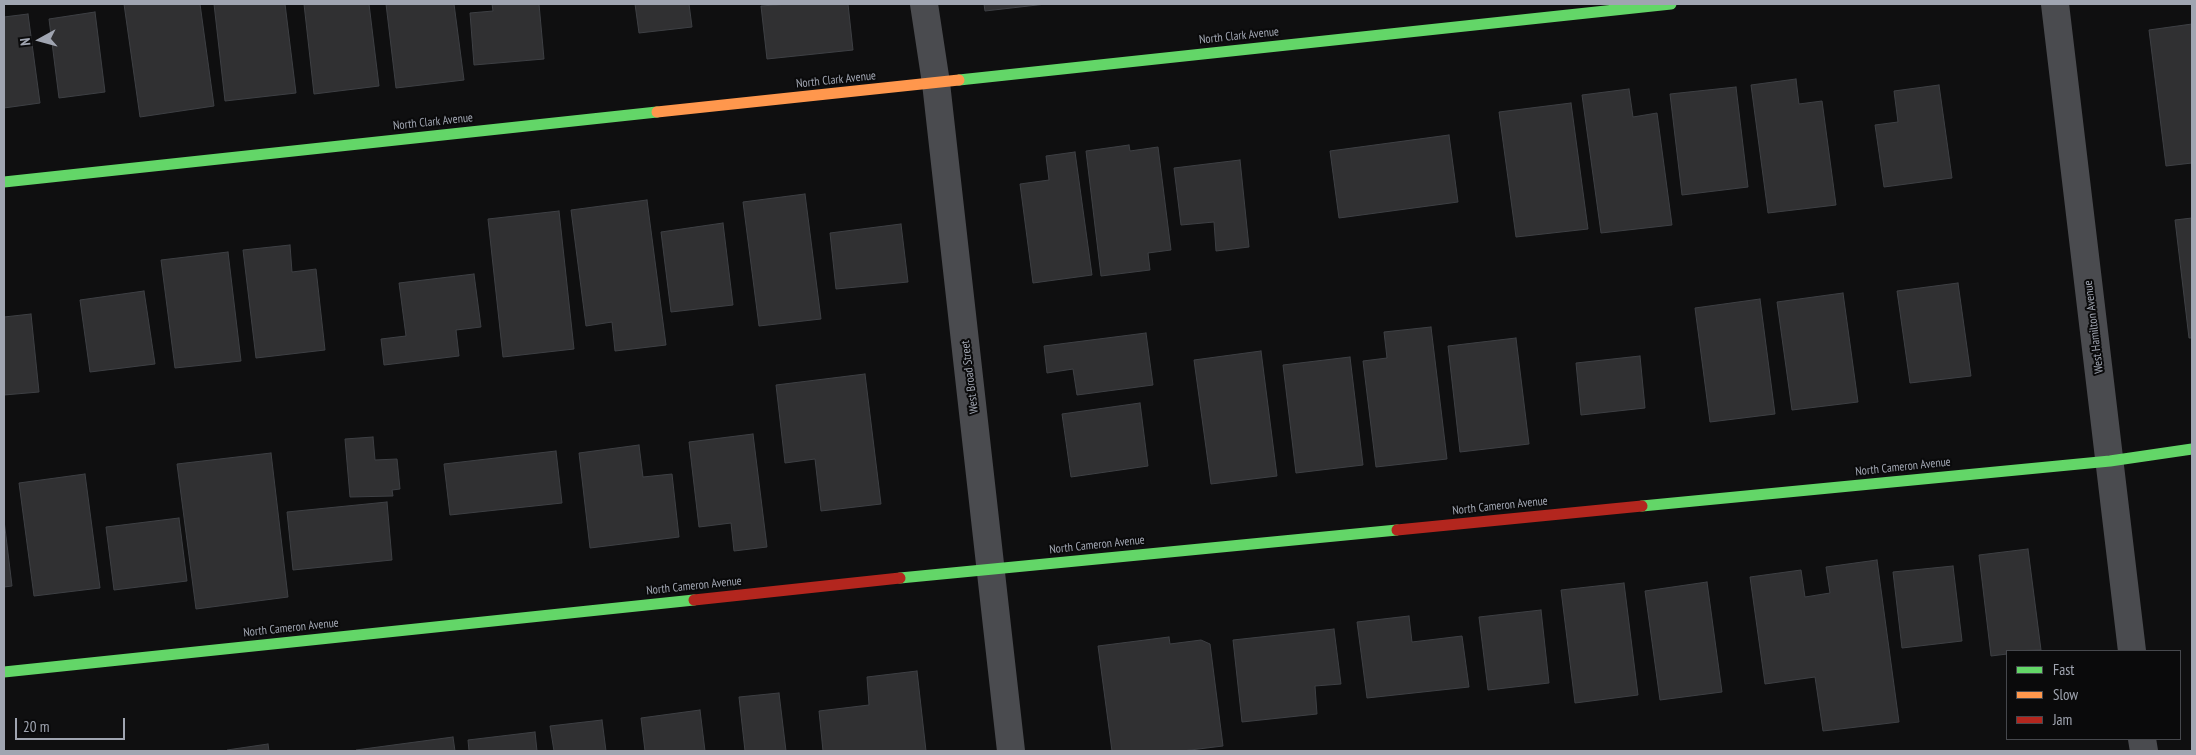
<!DOCTYPE html>
<html>
<head>
<meta charset="utf-8">
<style>
	body { margin:0 }
	#map { position:relative; width:2196px; height:755px; overflow:hidden; background:#0f0f10; font-family:"PT Sans Narrow",sans-serif }
	canvas { display:block }
	.frame { position:absolute; inset:0; border:5px solid #a0a5b1; pointer-events:none }
	.legend { position:absolute; left:2006px; top:650px; width:175px; height:90px; box-sizing:border-box; background:#0a0a0b; border:1px solid #46484d; margin:0; padding:6px 9px; list-style:none; font-size:15px; color:#a0a5b1 }
	.legend li { display:flex; align-items:center; gap:10px; height:25px }
	.legend b { width:25px; border:1px solid #46484d }
	.north { position:absolute; left:15px; top:15px; width:50px; height:50px; -webkit-text-stroke:4px #0a0a0b; paint-order:stroke; rotate:263deg; font-size:14px; font-weight:700; line-height:20px; text-align:center; color:#a0a5b1 }
	.north::after { content:''; display:block; margin:auto; width:18px; height:22px; background:#a0a5b1; clip-path:polygon(50% 0,100% 100%,50% 72%,0 100%) }
	.scale { position:absolute; left:15px; top:718px; width:110px; height:22px; box-sizing:border-box; border:2px solid #a0a5b1; border-top:0; padding-left:6px; font-size:15px; line-height:18px; white-space:nowrap; color:#a0a5b1; -webkit-text-stroke:4px #0a0a0b; paint-order:stroke }
</style>
</head>
<body>
<div id="map">
<canvas width="2196" height="755"></canvas>
<div class="frame"></div>
<ul class="legend">
<li><b style="height:6px;background:#63d668"></b>Fast</li>
<li><b style="height:6px;background:#ff974d"></b>Slow</li>
<li><b style="height:6px;background:#b3261e"></b>Jam</li>
</ul>
<div class="north">N</div>
<div class="scale">20 m</div>
</div>
<script>
const context = document.querySelector('canvas').getContext('2d');
context.lineJoin = 'round';
function fillPath(path, color) { context.fillStyle = color; context.fill(path, 'evenodd'); }
const toPath = rows => new Path2D(rows.map(r => 'M' + r).join(''));
function trace(path, color, width, dash) { context.strokeStyle = color; context.lineWidth = width; context.lineCap = dash ? 'butt' : 'round'; context.setLineDash(dash || []); context.stroke(path); }
function write(font, color, halo, rows, align = 'center') {
  context.font = font + ' "PT Sans Narrow",sans-serif'; context.lineWidth = 4; context.setLineDash([]); context.textBaseline = 'middle'; context.strokeStyle = halo; context.fillStyle = color; for (const [text, x, y, turn = 0] of rows) {
    context.save(); context.translate(x, y); context.rotate((+turn || 0) * Math.PI / 180); context.textAlign = isNaN(turn) ? turn : align; if (halo) context.strokeText(text, 0, 0); context.fillText(text, 0, 0); context.restore();
  }
}
const building = toPath([
	[124,4,200,4,214,106,140,117,124,4],
	[214,4,285,4,296,93,225,101,214,4],
	[304,4,369,4,379,86,314,94,304,4],
	[386,4,454,4,464,80,396,88,386,4],
	[492,4,539,4,544,59,474,65,470,13,493,11,492,4],
	[635,4,689,4,692,27,639,33,635,4],
	[789,4,848,4,853,50,767,59,761,6,789,4],
	[984,4,1046,4,985,11,984,4],
	[95,12,105,92,59,98,49,19,95,12],
	[28,14,40,103,4,108,4,17,28,14],
	[2192,24,2192,163,2166,166,2149,30,2192,24],
	[1796,79,1799,104,1822,101,1836,205,1768,213,1751,85,1796,79],
	[1939,85,1952,178,1884,187,1875,125,1898,122,1894,91,1939,85],
	[1736,87,1748,187,1682,195,1670,94,1736,87],
	[1629,89,1633,117,1657,113,1672,225,1601,233,1582,95,1629,89],
	[1571,103,1588,229,1516,237,1499,112,1571,103],
	[1449,135,1458,202,1339,218,1330,151,1449,135],
	[1129,145,1130,151,1158,147,1171,250,1148,253,1150,270,1101,276,1086,151,1129,145],
	[1075,152,1092,275,1033,283,1020,184,1049,180,1046,156,1075,152],
	[1240,160,1249,247,1216,251,1214,222,1181,225,1174,168,1240,160],
	[805,194,821,319,759,326,743,202,805,194],
	[647,200,666,345,615,351,612,322,586,326,571,210,647,200],
	[559,211,574,349,503,357,488,219,559,211],
	[2192,218,2192,338,2189,338,2175,220,2192,218],
	[723,223,733,305,671,312,661,232,723,223],
	[901,224,908,282,836,289,830,233,901,224],
	[290,245,292,272,316,269,325,350,256,358,243,250,290,245],
	[228,252,241,361,175,368,161,260,228,252],
	[474,274,481,327,456,330,459,356,384,365,381,339,406,336,399,283,474,274],
	[1958,283,1971,376,1910,383,1897,291,1958,283],
	[144,291,155,364,90,372,80,300,144,291],
	[1843,293,1858,402,1792,410,1777,302,1843,293],
	[1760,299,1775,414,1710,422,1695,308,1760,299],
	[31,314,39,392,4,395,4,317,31,314],
	[1431,327,1447,459,1376,467,1363,361,1387,358,1384,332,1431,327],
	[1146,333,1153,385,1077,395,1073,369,1047,373,1044,346,1146,333],
	[1516,338,1529,444,1460,452,1448,346,1516,338],
	[1261,351,1277,476,1211,484,1194,360,1261,351],
	[1640,356,1645,408,1581,415,1576,363,1640,356],
	[1350,357,1363,465,1296,473,1283,365,1350,357],
	[865,374,881,504,821,511,815,459,785,463,776,385,865,374],
	[1140,403,1148,466,1071,477,1062,414,1140,403],
	[753,434,767,547,734,551,731,523,699,527,689,442,753,434],
	[373,437,375,460,397,459,400,489,392,490,393,496,350,497,345,439,373,437],
	[639,445,643,477,672,474,679,537,590,548,579,453,639,445],
	[556,451,562,503,450,515,444,464,556,451],
	[271,453,288,597,196,609,177,464,271,453],
	[85,474,100,588,34,596,19,483,85,474],
	[387,502,392,560,293,570,287,512,387,502],
	[179,518,187,581,114,590,106,527,179,518],
	[4,520,12,586,4,587,4,520],
	[2028,549,2041,650,2007,651,2007,654,1991,656,1979,555,2028,549],
	[1877,560,1899,722,1823,731,1815,677,1765,684,1750,577,1801,570,1805,597,1830,593,1826,567,1877,560],
	[1953,566,1962,641,1902,648,1893,572,1953,566],
	[1707,582,1722,692,1660,700,1645,591,1707,582],
	[1624,583,1638,695,1575,703,1561,590,1624,583],
	[1541,610,1549,683,1488,690,1479,617,1541,610],
	[1409,616,1412,642,1462,636,1469,687,1367,698,1357,622,1409,616],
	[1334,629,1341,684,1315,686,1317,714,1242,722,1233,640,1334,629],
	[1169,637,1170,644,1201,640,1210,644,1223,746,1182,751,1112,751,1098,646,1169,637],
	[917,671,926,751,823,751,819,711,869,705,867,677,917,671],
	[779,693,786,751,745,751,739,697,779,693],
	[700,710,705,751,645,751,641,718,700,710],
	[602,720,606,751,554,751,550,726,602,720],
	[535,732,537,751,469,751,468,740,535,732],
	[453,737,455,751,356,751,356,750,453,737],
	[268,744,269,751,227,751,227,750,268,744]
]);
fillPath(building, '#303032');
trace(building, '#3e4044', 1);
trace(toPath([
	[924,4,936,83,1011,751],
	[2055,4,2132,651],
	[2142,739,2144,751]
]), '#4a4b4f', 28);
trace(toPath([
	[959,80,1671,4],
	[4,182,657,112],
	[1642,506,2110,461,2192,449],
	[900,578,1397,530],
	[4,672,694,600]
]), '#63d668', 11);
trace(toPath([
	[657,112,959,80]
]), '#ff974d', 11);
trace(toPath([
	[1397,530,1642,506],
	[694,600,900,578]
]), '#b3261e', 11);
write('12px', '#a0a5b1', '#0a0a0b', [
	["North Clark Avenue",1239,36,-6],
	["North Clark Avenue",836,80,-6],
	["North Clark Avenue",433,122,-6],
	["West Hamilton Avenue",2094,327,-97],
	["West Broad Street",970,377,-97],
	["North Cameron Avenue",1903,467,-6],
	["North Cameron Avenue",1500,506,-6],
	["North Cameron Avenue",1097,545,-6],
	["North Cameron Avenue",694,586,-6],
	["North Cameron Avenue",291,628,-6]
]);
</script>
</body>
</html>
